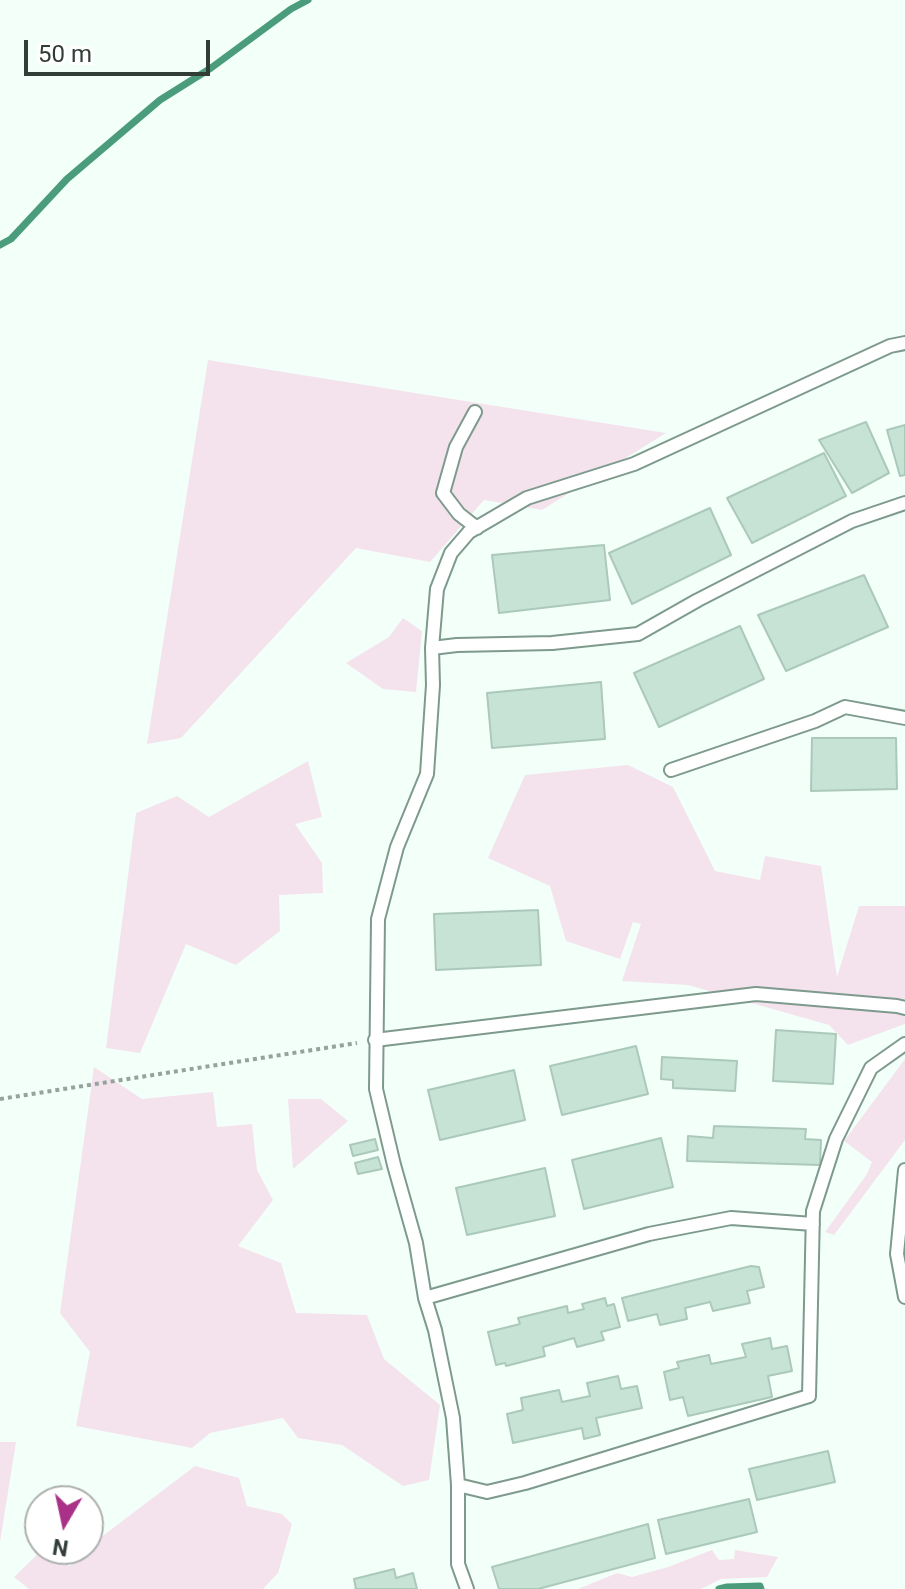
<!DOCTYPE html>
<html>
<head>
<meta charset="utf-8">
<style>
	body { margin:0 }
	#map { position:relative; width:905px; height:1589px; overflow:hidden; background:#f3fff9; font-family:Roboto,sans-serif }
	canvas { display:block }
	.north { position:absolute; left:24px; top:1485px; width:80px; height:80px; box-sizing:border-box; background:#fff; border:2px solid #adb1af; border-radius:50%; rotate:189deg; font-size:22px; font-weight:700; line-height:32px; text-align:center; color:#313d37 }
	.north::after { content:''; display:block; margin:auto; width:28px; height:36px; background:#a93288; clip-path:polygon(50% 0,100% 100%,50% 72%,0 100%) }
	.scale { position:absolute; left:24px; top:40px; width:186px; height:36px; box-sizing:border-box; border:4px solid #313d37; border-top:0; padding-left:10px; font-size:24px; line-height:28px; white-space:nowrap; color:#313d37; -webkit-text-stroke:6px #fff; paint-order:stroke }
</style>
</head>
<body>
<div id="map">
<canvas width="905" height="1589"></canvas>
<div class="north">N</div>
<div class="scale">50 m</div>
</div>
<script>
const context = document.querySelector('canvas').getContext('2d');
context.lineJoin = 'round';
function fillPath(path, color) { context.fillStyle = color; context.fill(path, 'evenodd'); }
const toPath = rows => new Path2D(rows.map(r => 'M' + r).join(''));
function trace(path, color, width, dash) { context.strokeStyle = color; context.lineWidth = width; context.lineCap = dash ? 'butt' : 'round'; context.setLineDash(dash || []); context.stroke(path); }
fillPath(toPath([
	[208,360,666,433,542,510,484,500,430,562,356,548,181,738,147,744],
	[403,618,422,631,416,692,383,689,346,663,389,637],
	[308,761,322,817,295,824,322,863,323,893,279,895,280,931,236,965,186,944,140,1053,106,1048,136,813,177,796,209,817],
	[628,765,673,787,715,871,760,880,765,856,821,866,837,977,859,906,905,906,905,1024,848,1045,829,1025,688,985,622,981,641,924,633,922,620,959,566,941,550,886,488,858,525,775],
	[905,1059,905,1140,834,1235,825,1232,867,1174,872,1162,844,1141],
	[94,1067,142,1099,213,1092,217,1127,252,1124,257,1170,273,1200,238,1246,281,1263,296,1313,367,1315,384,1359,440,1405,429,1480,403,1486,342,1445,298,1438,283,1418,210,1433,192,1448,76,1426,90,1352,60,1313],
	[288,1099,321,1099,348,1121,293,1169],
	[0,1442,16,1442,0,1542],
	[195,1466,239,1478,247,1506,282,1514,292,1524,278,1573,263,1589,29,1589,14,1577,41,1551,70,1566,92,1544],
	[712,1550,719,1560,734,1559,735,1550,778,1557,767,1577,721,1579,701,1589,578,1589,617,1573,632,1577,668,1567]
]), '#f4e3ed');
trace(toPath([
	[0,245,11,239,67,179,160,100,211,68,291,9,308,0],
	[719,1589,727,1587,760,1586,761,1589]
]), '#4a9c7d', 7);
const building = toPath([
	[866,422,889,473,852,493,819,440,866,422],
	[905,425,905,475,900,476,887,430,905,425],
	[824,453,846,496,752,543,727,498,824,453],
	[710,508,731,555,632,604,609,553,710,508],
	[604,545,610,600,499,613,492,555,604,545],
	[864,575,888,627,786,671,758,615,864,575],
	[740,626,764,679,659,727,634,673,740,626],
	[601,682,605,739,492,748,487,693,601,682],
	[812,738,896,738,897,789,811,791,812,738],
	[538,910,541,965,436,970,434,914,538,910],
	[776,1030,836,1034,833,1084,773,1081,776,1030],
	[636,1046,648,1094,562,1115,550,1066,636,1046],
	[662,1057,737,1061,735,1091,673,1088,673,1080,661,1079,662,1057],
	[514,1070,525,1120,440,1140,428,1090,514,1070],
	[714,1126,806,1129,805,1139,821,1140,820,1165,687,1161,688,1136,713,1138,714,1126],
	[661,1138,673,1187,584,1209,572,1160,661,1138],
	[375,1139,378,1150,353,1156,350,1145,375,1139],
	[378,1157,382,1169,358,1174,355,1163,378,1157],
	[545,1168,555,1216,467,1235,456,1188,545,1168],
	[751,1266,759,1267,764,1287,747,1291,750,1303,713,1311,710,1302,685,1308,687,1319,660,1325,657,1314,628,1321,622,1298,751,1266],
	[605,1298,607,1306,614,1304,620,1327,601,1332,604,1340,577,1347,574,1338,543,1347,545,1356,506,1366,505,1363,496,1365,488,1332,520,1324,518,1318,567,1306,568,1313,584,1309,582,1304,605,1298],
	[770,1338,772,1349,787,1346,792,1371,768,1376,772,1397,688,1416,683,1397,670,1400,664,1372,679,1368,677,1362,709,1355,711,1364,746,1357,742,1344,770,1338],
	[618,1376,621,1389,637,1386,642,1408,596,1418,600,1435,584,1439,582,1428,513,1443,507,1414,523,1410,521,1398,559,1390,562,1402,590,1396,587,1383,618,1376],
	[828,1451,835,1482,757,1500,749,1469,828,1451],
	[749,1499,757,1532,666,1554,658,1520,749,1499],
	[648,1524,655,1558,538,1589,499,1589,492,1567,648,1524],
	[394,1569,396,1578,413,1573,417,1589,355,1589,356,1589,354,1579,394,1569]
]);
fillPath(building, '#c6e3d6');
trace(building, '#abc9bb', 2);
const service = toPath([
	[475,412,456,447,443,493,459,514,477,528],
	[905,503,852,521,698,600,638,634,552,643,457,645,432,648,433,685,427,774,397,847,378,919,376,1089,394,1165,416,1243,425,1298,435,1330,453,1418,458,1485,487,1492,525,1483,809,1396,813,1211,836,1139,871,1068,905,1044],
	[432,648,437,589,451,553,469,532,527,498,634,464,890,346,905,343],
	[671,770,815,721,845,707,905,718],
	[375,1040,756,994,897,1006,905,1008],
	[905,1170,897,1254,905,1297],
	[425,1298,649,1234,731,1218,813,1224],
	[458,1485,458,1564,467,1589]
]);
trace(service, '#7e9a8d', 16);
trace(toPath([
	[0,1099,357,1043]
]), '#96a29c', 4, [4, 4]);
trace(service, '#fff', 12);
</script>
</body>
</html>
